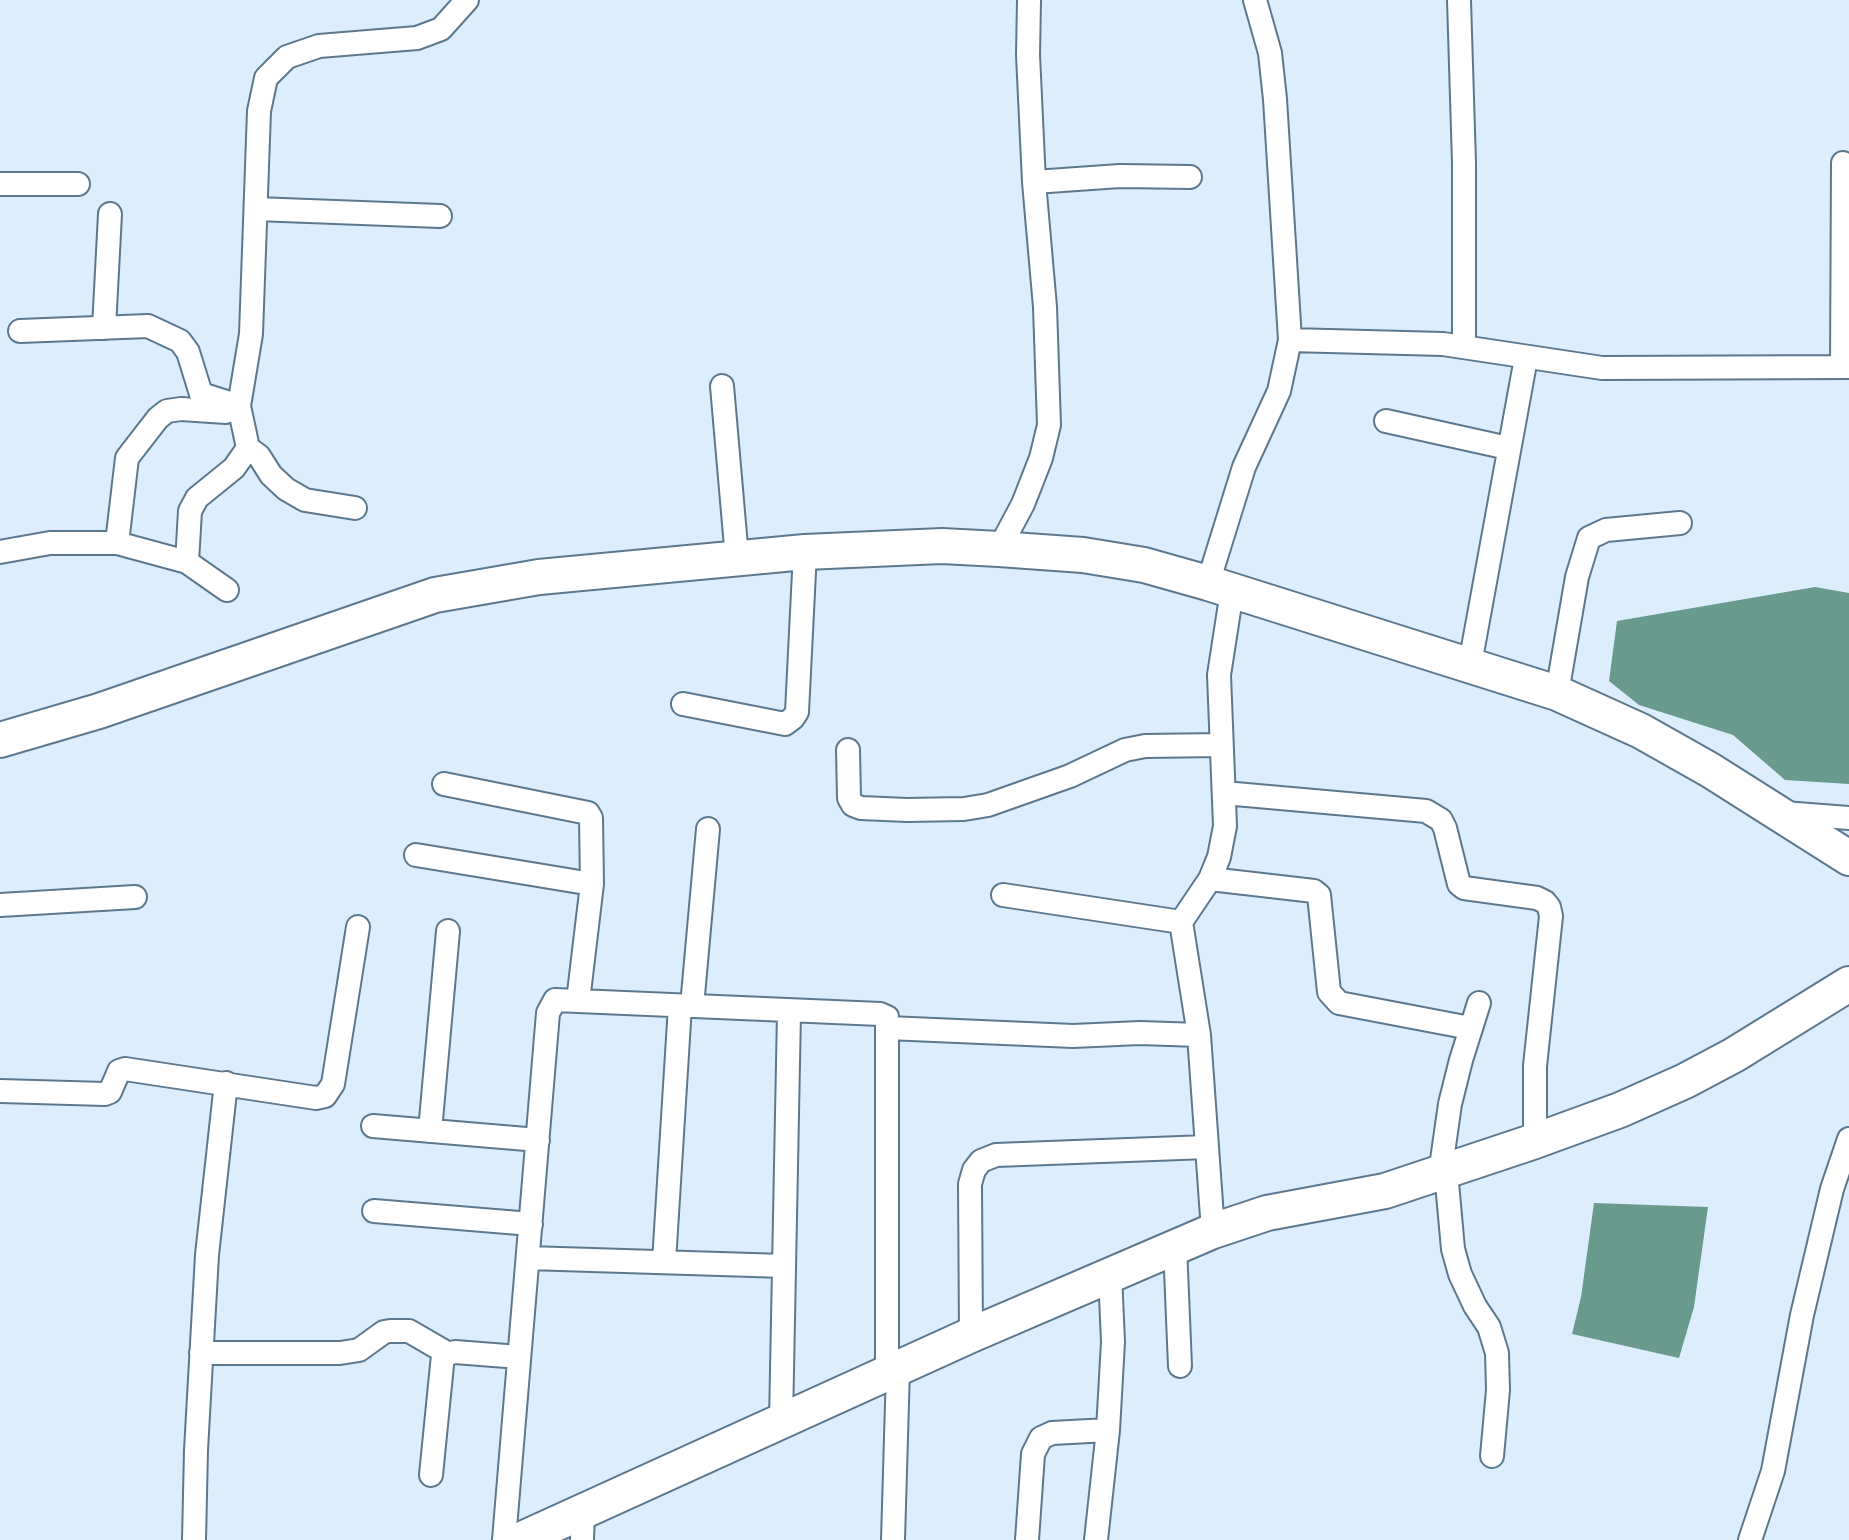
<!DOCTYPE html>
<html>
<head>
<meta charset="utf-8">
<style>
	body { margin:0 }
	canvas { display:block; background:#dceefd }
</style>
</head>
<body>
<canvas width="1849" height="1540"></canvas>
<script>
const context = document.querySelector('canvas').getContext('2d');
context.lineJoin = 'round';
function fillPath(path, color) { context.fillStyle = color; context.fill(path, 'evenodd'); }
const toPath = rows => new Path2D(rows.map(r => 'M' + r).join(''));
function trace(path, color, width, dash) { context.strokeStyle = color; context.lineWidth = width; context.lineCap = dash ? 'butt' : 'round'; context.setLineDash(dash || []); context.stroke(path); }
fillPath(toPath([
	[1815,587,1849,593,1849,784,1785,780,1733,735,1639,705,1609,681,1617,621],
	[1594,1203,1708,1207,1694,1307,1679,1358,1572,1334,1581,1297]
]), '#6a9a8e');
const minor = toPath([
	[1459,0,1464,163,1464,347],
	[1034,182,1120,176,1190,177],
	[0,184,78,184],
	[256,209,440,216],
	[104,328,110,214],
	[20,331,148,326,180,341,188,352,201,394,239,406],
	[1290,340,1443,344,1602,368,1849,367],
	[1842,366,1843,163],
	[722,386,737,558],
	[1386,421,1508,448],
	[248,448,259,456,271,475,286,489,305,500,355,508],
	[117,543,127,458,158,418,167,411,181,409,226,412],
	[999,549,1023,504,1041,458,1049,425,1045,307,1034,182,1028,55,1029,0],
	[0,552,50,543,117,543,187,562,227,590],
	[187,562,190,511,197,498,234,468,248,448,239,406,251,334,259,111,266,78,287,57,319,46,417,38,441,29,467,0],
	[1208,583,1244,467,1279,391,1290,340,1275,99,1270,53,1255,0],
	[1470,664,1526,358],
	[1557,693,1577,577,1589,538,1606,530,1680,523],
	[683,704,785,724,793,718,797,712,805,552],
	[848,750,849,798,853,805,861,808,907,810,964,809,988,805,1070,776,1125,750,1145,746,1221,745],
	[444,784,588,813,591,818,592,884],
	[1224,793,1426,811,1441,820,1445,828,1459,884,1464,888,1537,898,1545,902,1549,907,1551,916,1535,1066,1535,1141],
	[1784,813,1849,818],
	[416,855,592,884,578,1001],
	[1210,879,1314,891,1319,895,1329,992,1339,1003,1470,1028],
	[1003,895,1181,922],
	[0,905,135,897],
	[692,1006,708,829],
	[888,1028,1073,1036,1140,1033,1199,1035],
	[0,1091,105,1094,110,1092,119,1071,125,1069,316,1098,325,1096,333,1084,358,927],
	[373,1126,538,1140],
	[430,1131,448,931],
	[1446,1172,1453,1249,1460,1274,1475,1306,1489,1327,1497,1353,1498,1390,1492,1456],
	[1440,1174,1450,1104,1461,1060,1479,1003],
	[374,1211,531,1224],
	[1213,1231,1199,1035,1181,922,1210,879,1219,857,1225,826,1219,675,1232,591],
	[1175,1246,1180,1366],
	[528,1258,784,1266],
	[664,1262,680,1006],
	[971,1335,970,1184,974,1170,981,1161,996,1155,1207,1147],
	[201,1353,340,1353,359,1350,384,1332,390,1331,409,1331,447,1353],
	[781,1422,789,1012],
	[431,1475,443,1355,455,1352,519,1357],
	[194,1540,196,1450,207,1255,226,1083],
	[504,1540,548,1013,555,1000,880,1014,887,1017,887,1374],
	[582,1540,583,1513],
	[893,1540,898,1369],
	[1027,1540,1033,1454,1041,1438,1052,1433,1108,1430],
	[1096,1540,1108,1430,1113,1342,1110,1274],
	[1750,1540,1773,1471,1802,1315,1832,1189,1849,1139]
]);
const highway = toPath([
	[0,740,99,711,435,595,539,577,805,552,942,546,999,549,1083,555,1144,565,1208,583,1557,693,1641,731,1710,770,1849,858],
	[520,1540,971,1335,1213,1231,1267,1213,1385,1191,1535,1141,1620,1110,1685,1081,1734,1055,1849,984]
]);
trace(minor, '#5c788e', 26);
trace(highway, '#5c788e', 38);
trace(minor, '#fff', 22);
trace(highway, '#fff', 34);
</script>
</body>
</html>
